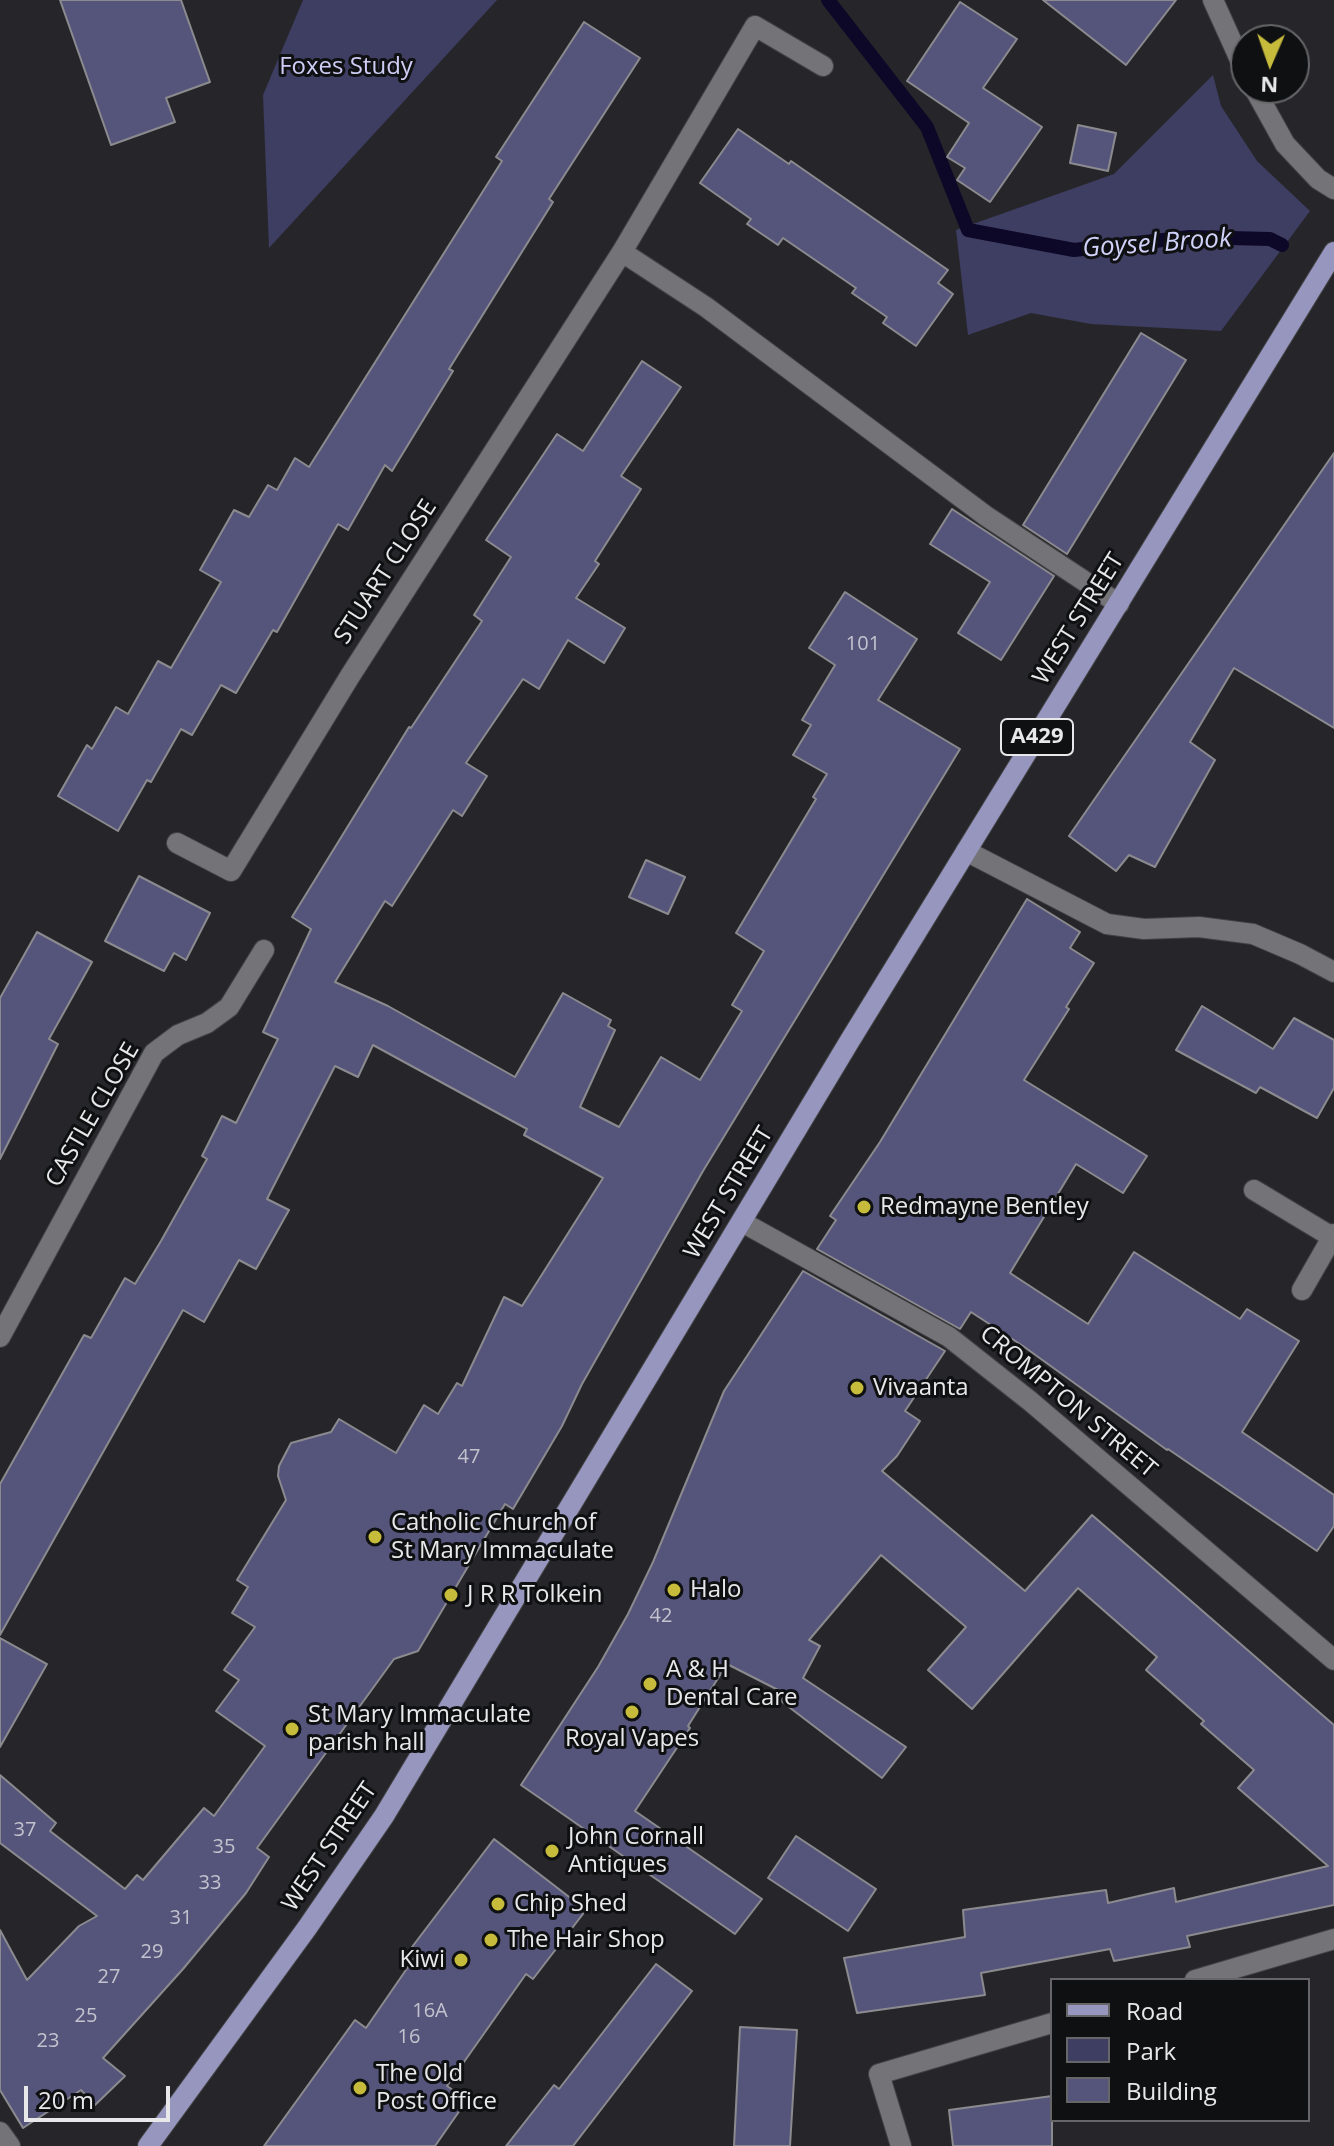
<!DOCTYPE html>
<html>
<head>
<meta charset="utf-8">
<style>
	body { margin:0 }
	#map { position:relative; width:1334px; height:2146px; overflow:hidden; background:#26262a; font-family:"Open Sans",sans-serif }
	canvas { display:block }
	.legend { position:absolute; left:1050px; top:1978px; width:260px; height:144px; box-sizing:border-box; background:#0f1011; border:2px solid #666668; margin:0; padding:10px 14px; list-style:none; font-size:24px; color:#e8e8ea }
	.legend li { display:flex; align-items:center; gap:16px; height:40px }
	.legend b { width:40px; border:2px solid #666668 }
	.north { position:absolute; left:1230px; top:24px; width:80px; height:80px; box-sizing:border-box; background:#0f1011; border:2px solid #666668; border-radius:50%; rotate:182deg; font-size:22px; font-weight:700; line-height:32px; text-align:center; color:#e8e8ea }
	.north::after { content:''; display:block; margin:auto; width:28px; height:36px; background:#c7bb3c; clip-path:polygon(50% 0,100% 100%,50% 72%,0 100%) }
	.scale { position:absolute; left:24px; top:2086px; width:146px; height:36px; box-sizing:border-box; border:4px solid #e8e8ea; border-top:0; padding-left:10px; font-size:24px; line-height:28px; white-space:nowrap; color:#e8e8ea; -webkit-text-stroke:6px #0f1011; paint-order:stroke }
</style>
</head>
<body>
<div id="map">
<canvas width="1334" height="2146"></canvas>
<ul class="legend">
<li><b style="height:10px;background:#9696bf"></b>Road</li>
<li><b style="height:22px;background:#3e3d62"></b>Park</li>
<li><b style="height:22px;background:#55547b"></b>Building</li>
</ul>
<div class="north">N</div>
<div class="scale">20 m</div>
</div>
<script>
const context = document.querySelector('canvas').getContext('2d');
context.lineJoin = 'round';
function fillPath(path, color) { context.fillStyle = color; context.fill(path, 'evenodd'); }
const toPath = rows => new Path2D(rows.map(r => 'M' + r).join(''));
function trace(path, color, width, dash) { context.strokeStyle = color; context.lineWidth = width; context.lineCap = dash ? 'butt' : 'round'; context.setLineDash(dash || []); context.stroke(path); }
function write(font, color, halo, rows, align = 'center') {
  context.font = font + ' "Open Sans",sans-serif'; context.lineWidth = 6; context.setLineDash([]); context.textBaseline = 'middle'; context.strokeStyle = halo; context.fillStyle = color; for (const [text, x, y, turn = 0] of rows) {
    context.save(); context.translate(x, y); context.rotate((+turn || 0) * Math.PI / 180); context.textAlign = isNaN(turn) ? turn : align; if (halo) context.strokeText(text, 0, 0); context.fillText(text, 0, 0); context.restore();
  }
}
fillPath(toPath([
	[303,0,497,0,269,248,263,95],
	[1213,75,1221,106,1257,161,1310,211,1221,331,1091,324,1031,313,968,335,956,230,1114,174]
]), '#3e3d62');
trace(toPath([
	[828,0,927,127,968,230,1074,250,1190,237,1270,239,1282,245]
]), '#0d0828', 14);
const building = toPath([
	[60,0,181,0,210,82,166,98,175,122,111,145,60,0],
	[1043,0,1176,0,1126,65,1043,0],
	[960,2,1017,39,983,88,1042,127,990,202,957,180,965,168,947,157,969,123,907,81,960,2],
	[584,22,640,58,549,199,553,202,449,369,453,371,392,471,385,465,348,530,338,524,277,632,273,630,236,693,221,685,192,735,181,729,151,782,147,780,118,831,58,796,87,745,92,749,116,707,128,714,158,661,171,668,221,582,200,570,234,510,249,517,268,485,277,490,295,458,309,467,502,161,496,157,584,22],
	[1078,125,1116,133,1108,171,1070,163,1078,125],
	[738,129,789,164,791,161,948,270,938,283,953,294,916,346,883,323,887,317,852,293,856,288,783,238,778,245,747,224,751,219,700,183,738,129],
	[1141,333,1186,360,1067,554,1023,525,1141,333],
	[642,361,681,387,621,476,641,489,595,561,599,564,576,598,625,628,604,663,568,640,539,689,523,679,466,763,487,776,462,816,453,810,392,906,385,901,335,982,388,1006,515,1077,563,993,611,1020,608,1026,615,1030,580,1107,619,1127,661,1057,700,1080,742,1011,732,1005,764,951,736,933,816,799,813,797,827,774,793,755,811,725,802,720,835,665,809,648,845,592,917,639,878,700,960,749,703,1171,582,1384,562,1426,513,1509,505,1504,418,1651,394,1659,257,1848,269,1857,246,1893,183,1969,103,2058,125,2076,95,2105,81,2090,23,2128,0,2090,0,1930,27,1980,79,1926,97,1916,0,1843,0,1775,56,1823,50,1831,125,1889,137,1875,143,1880,204,1808,214,1816,265,1746,216,1711,239,1680,224,1670,255,1627,232,1613,248,1587,237,1580,286,1500,278,1476,279,1466,291,1443,331,1432,339,1419,396,1453,424,1405,438,1414,457,1383,462,1386,504,1297,522,1306,603,1178,524,1135,527,1129,373,1045,358,1077,335,1066,267,1199,289,1210,256,1269,239,1260,204,1322,183,1310,0,1635,0,1484,84,1335,91,1338,125,1278,135,1284,161,1241,207,1159,202,1156,222,1116,236,1123,278,1039,263,1032,311,929,292,917,409,727,411,728,482,621,474,615,511,557,486,540,557,434,583,451,642,361],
	[1334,453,1334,728,1234,668,1190,742,1215,760,1155,867,1129,855,1116,871,1069,836,1334,453],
	[952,509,1054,576,1001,660,958,633,990,582,930,544,952,509],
	[646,860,685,877,668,914,629,897,646,860],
	[139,876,210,913,186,960,174,953,164,971,105,941,139,876],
	[1027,899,1080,932,1070,948,1094,963,1066,1007,1069,1009,1024,1080,1147,1156,1123,1193,1076,1164,1010,1273,1088,1324,1134,1252,1240,1319,1247,1309,1299,1341,1242,1432,1334,1495,1334,1526,1317,1551,1168,1449,1167,1450,1023,1346,971,1312,960,1329,817,1249,836,1220,830,1216,880,1142,1027,899],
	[37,932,92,962,49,1039,58,1044,0,1159,0,998,37,932],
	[1202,1006,1273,1049,1294,1018,1334,1040,1334,1088,1317,1118,1260,1087,1256,1093,1176,1050,1202,1006],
	[803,1271,945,1351,905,1411,920,1421,897,1456,882,1471,1025,1591,1092,1515,1334,1725,1334,1905,1187,1936,1190,1947,1114,1961,1110,1949,981,1973,985,1995,857,2013,844,1958,965,1937,963,1910,1106,1890,1108,1903,1174,1888,1176,1902,1328,1866,1238,1788,1254,1770,1201,1724,1204,1721,1146,1670,1157,1657,1078,1588,972,1709,928,1670,966,1627,881,1555,809,1640,820,1646,803,1678,906,1747,882,1778,781,1701,786,1694,727,1664,688,1726,690,1728,635,1811,762,1899,735,1934,521,1785,598,1667,628,1614,653,1562,724,1391,803,1271],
	[0,1638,47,1664,0,1747,0,1638],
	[796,1836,876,1889,848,1931,768,1878,796,1836],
	[494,1839,586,1910,533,1979,526,1974,447,2086,467,2100,435,2146,264,2146,355,2020,366,2028,419,1951,412,1947,494,1839],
	[656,1964,692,1991,573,2146,506,2146,554,2085,559,2089,656,1964],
	[740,2027,797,2030,790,2146,734,2146,740,2027],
	[1052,2096,1052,2146,953,2146,949,2110,1052,2096]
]);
fillPath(building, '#55547b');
trace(building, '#8b8b8f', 2);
const minor = toPath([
	[1213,0,1246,73],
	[1254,88,1285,144,1318,179,1334,189],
	[622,252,706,307,986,516,1119,604],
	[177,843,231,871,350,676,622,252,755,26,823,66],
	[966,851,1107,924,1144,929,1199,927,1253,934,1300,954,1334,972],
	[1254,1190,1332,1237],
	[742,1222,949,1337,1030,1401,1334,1660],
	[1302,1290,1334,1234],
	[0,1337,154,1053,178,1035,207,1023,229,1007,264,950],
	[1195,1980,1334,1939],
	[0,2132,10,2146],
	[901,2146,879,2074,1052,2023]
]);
const major = toPath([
	[148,2146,307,1928,384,1816,849,1042,1334,252]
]);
trace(minor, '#434346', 22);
trace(major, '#434346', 22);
trace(minor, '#747478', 20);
trace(major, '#9696bf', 20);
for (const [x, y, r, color] of [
	[864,1207,8,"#c7bb3c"],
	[857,1388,8,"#c7bb3c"],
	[375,1537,8,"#c7bb3c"],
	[674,1590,8,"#c7bb3c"],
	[451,1595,8,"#c7bb3c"],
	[650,1684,8,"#c7bb3c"],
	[632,1712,8,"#c7bb3c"],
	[292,1729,8,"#c7bb3c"],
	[552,1851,8,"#c7bb3c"],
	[498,1904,8,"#c7bb3c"],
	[491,1940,8,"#c7bb3c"],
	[461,1960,8,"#c7bb3c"],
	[360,2088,8,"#c7bb3c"]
]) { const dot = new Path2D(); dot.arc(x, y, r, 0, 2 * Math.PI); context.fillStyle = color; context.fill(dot); trace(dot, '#0f1011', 3); }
write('20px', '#c3c3ce', null, [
	["101",863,644],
	["47",469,1457],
	["42",661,1616],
	["37",25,1830],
	["35",224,1847],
	["33",210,1883],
	["31",181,1918],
	["29",152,1952],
	["27",109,1977],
	["16A",430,2011],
	["25",86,2016],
	["16",409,2037],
	["23",48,2041]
]);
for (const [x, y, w] of [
	[1037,737,72]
]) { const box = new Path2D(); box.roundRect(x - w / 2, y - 18, w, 36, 6); context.fillStyle = '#0f1011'; context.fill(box); trace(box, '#e8e8ea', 2); }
write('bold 22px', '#e8e8ea', null, [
	["A429",1037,737]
]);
write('24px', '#ccccf5', '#0f1011', [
	["Foxes Study",346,67]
]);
write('24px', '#e8e8ea', '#0f1011', [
	["STUART CLOSE",386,572,-57],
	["WEST STREET",1079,619,-58],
	["CASTLE CLOSE",93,1115,-60],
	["WEST STREET",729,1193,-59],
	["CROMPTON STREET",1068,1402,40],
	["WEST STREET",330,1847,-56]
]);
write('24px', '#e8e8ea', '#0f1011', [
	["Redmayne Bentley",880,1207],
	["Vivaanta",873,1388],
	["Catholic Church of",391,1523],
	["St Mary Immaculate",391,1551],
	["Halo",690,1590],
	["J R R Tolkein",467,1595],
	["A & H",666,1670],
	["Dental Care",666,1698],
	["St Mary Immaculate",308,1715],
	["parish hall",308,1743],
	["Royal Vapes",632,1739,"center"],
	["John Cornall",568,1837],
	["Antiques",568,1865],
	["Chip Shed",514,1904],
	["The Hair Shop",507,1940],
	["Kiwi",445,1960,"right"],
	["The Old",376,2074],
	["Post Office",376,2102]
], 'left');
write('italic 26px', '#d0d1f9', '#0f1011', [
	["Goysel Brook",1157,244,-4]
]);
</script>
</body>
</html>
